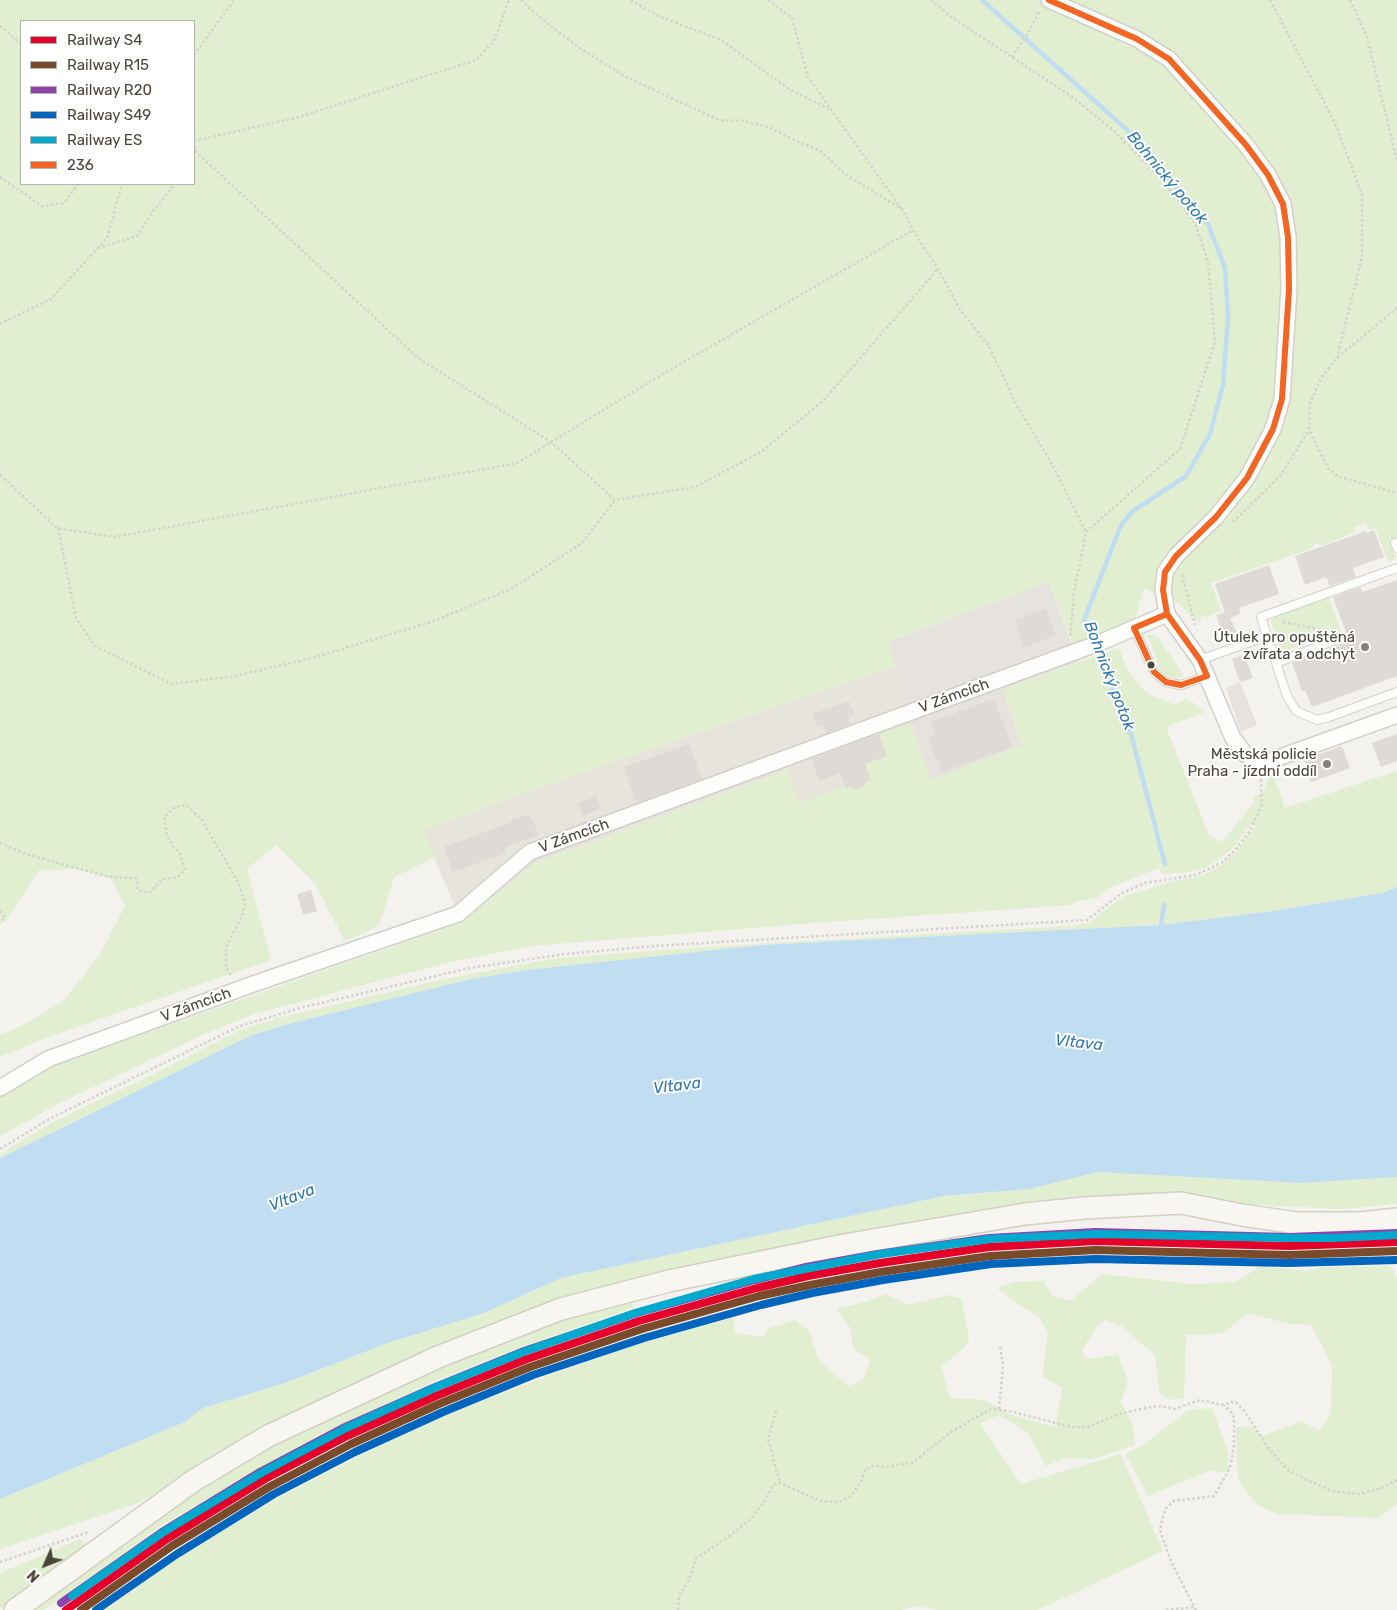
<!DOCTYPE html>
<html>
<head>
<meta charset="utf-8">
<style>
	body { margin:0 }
	#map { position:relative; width:1397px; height:1610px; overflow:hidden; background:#f4f2ee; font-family:Rubik,sans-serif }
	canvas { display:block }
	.legend { position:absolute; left:20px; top:20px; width:175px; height:165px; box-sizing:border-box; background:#fff; border:1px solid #b7b4b0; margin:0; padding:6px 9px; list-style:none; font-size:15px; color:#4b4439 }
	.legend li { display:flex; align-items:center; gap:10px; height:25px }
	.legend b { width:25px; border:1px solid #b7b4b0 }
	.north { position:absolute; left:20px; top:1540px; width:50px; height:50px; -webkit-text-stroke:4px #fff; paint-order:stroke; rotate:226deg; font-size:14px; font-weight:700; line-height:20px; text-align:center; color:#4b4439 }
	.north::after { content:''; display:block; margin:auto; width:18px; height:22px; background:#4b4439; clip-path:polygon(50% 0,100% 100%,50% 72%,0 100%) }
</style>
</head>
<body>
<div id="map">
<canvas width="1397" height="1610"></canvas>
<ul class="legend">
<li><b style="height:6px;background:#e4002b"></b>Railway S4</li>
<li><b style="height:6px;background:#7a4b2a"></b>Railway R15</li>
<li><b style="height:6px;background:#8e44ad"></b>Railway R20</li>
<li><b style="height:6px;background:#0065bd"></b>Railway S49</li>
<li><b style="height:6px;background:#00a9ce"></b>Railway ES</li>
<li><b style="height:6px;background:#f26522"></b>236</li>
</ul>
<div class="north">N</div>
</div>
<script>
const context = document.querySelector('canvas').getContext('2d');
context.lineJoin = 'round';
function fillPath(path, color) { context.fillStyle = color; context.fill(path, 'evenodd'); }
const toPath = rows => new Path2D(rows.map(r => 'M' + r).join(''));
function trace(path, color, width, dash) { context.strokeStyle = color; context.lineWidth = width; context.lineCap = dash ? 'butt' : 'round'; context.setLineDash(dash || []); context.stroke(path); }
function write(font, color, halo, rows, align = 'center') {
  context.font = font + ' Rubik,sans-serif'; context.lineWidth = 4; context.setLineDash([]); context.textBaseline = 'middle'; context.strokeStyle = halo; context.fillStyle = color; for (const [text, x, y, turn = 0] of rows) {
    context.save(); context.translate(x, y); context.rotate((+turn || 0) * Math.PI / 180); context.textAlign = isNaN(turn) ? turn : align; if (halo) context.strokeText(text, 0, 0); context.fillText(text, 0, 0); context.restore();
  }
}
fillPath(toPath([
	[895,666,911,723,1022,745,827,884,787,770,534,864,460,923,451,898,423,830,574,775]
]), '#e7e4dc');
fillPath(toPath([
	[1049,582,1078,662,1003,689,1022,745,931,780,911,723,887,642]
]), '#e6e2de');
fillPath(toPath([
	[0,0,1397,0,1397,541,1393,543,1396,558,1389,563,1375,528,1369,530,1365,523,1354,527,1356,532,1320,546,1318,542,1312,546,1313,548,1211,583,1221,610,1207,618,1201,614,1200,624,1178,603,1144,588,1135,620,1073,645,1049,582,888,641,895,666,574,775,424,830,435,857,394,877,379,926,345,941,315,884,276,845,247,869,271,960,48,1037,0,1057,0,1034,18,1028,63,1001,101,953,125,906,111,878,77,869,39,870,7,919,0,925],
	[21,21,194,21,194,184,21,184],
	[1328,596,1341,631,1290,649,1283,649,1279,646,1271,622,1275,615],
	[1149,634,1158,637,1183,674,1182,677,1177,678,1168,676,1164,673,1159,666,1148,636],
	[1119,648,1126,667,1135,680,1148,694,1175,705,1185,699,1194,703,1205,712,1166,727,1209,835,1222,842,1255,801,1253,798,1264,791,1268,776,1272,771,1285,808,1397,771,1397,887,1382,893,1273,911,1161,925,763,945,526,970,471,979,288,1024,252,1035,0,1158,0,1154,51,1123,141,1080,240,1030,278,1018,445,979,551,959,621,953,755,944,1072,926,1090,922,1122,897,1171,882,1204,875,1223,864,1236,852,1255,826,1251,824,1234,847,1222,857,1205,868,1189,872,1162,874,1159,868,1109,888,1097,898,1073,902,1073,905,815,923,531,946,446,963,251,1015,200,1036,60,1103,0,1136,0,1097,54,1065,460,923,534,864,787,770,799,803,845,786,846,789,851,787,853,790,866,785,865,764,879,734,911,723,931,780,1022,745,1003,689],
	[1098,1172,1301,1183,1397,1177,1397,1204,1340,1209,1243,1204,1146,1195,1083,1196,1023,1202,842,1234,667,1270,535,1306,280,1422,138,1503,0,1549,0,1499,185,1422,203,1408,285,1383,385,1344,484,1313,561,1278,944,1196,1029,1189],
	[1259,1266,1306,1271,1321,1267,1390,1266,1397,1277,1397,1504,1379,1518,1277,1514,1257,1505,1238,1480,1236,1427,1251,1427,1264,1436,1302,1421,1320,1431,1331,1412,1332,1365,1311,1325,1290,1324,1247,1313,1225,1332,1203,1335,1186,1335,1184,1398,1171,1400,1159,1393,1155,1355,1120,1325,1105,1320,1097,1326,1082,1350,1086,1359,1118,1355,1128,1381,1121,1402,1132,1423,1135,1445,1094,1459,1065,1458,1046,1466,1028,1433,999,1415,980,1423,1021,1484,1121,1454,1163,1551,1038,1610,937,1610,919,1606,900,1610,104,1610,181,1556,278,1498,359,1456,446,1415,534,1381,644,1342,733,1318,735,1333,762,1337,769,1328,796,1320,810,1332,818,1359,848,1386,864,1379,870,1359,853,1349,851,1329,837,1309,865,1302,886,1294,909,1305,948,1295,962,1299,969,1340,964,1348,941,1367,950,1398,984,1400,1009,1414,1055,1427,1062,1388,1042,1376,1048,1332,1037,1315,1018,1304,997,1288,1016,1282,1044,1281,1052,1296,1071,1301,1102,1274,1193,1284,1234,1282,1246,1276],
	[631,1298,633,1308,521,1347,432,1382,343,1424,261,1467,161,1526,44,1610,31,1610,223,1471,278,1441,533,1328],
	[1212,1408,1228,1452,1229,1472,1209,1471,1148,1496,1125,1454,1142,1446,1188,1410],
	[80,1539,85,1545,77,1557,19,1598,0,1609,0,1573]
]), '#e1eecf');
fillPath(toPath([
	[1240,682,1257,725,1241,732,1226,688]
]), '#e6e3df');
fillPath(toPath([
	[1397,887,1397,1177,1301,1183,1098,1172,1029,1189,944,1196,561,1278,484,1313,385,1344,285,1383,203,1408,185,1422,0,1499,0,1158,252,1035,288,1024,471,979,526,970,763,945,1161,925,1273,911,1382,893]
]), '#c0ddf1');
trace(toPath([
	[982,0,1126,129,1208,224,1225,268,1228,318,1223,385,1210,434,1186,476,1133,511,1121,525,1084,620,1131,734,1165,864],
	[1163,930,1161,925,1164,905]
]), '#c0ddf1', 4.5);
fillPath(toPath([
	[1374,530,1384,557,1353,568,1356,577,1330,586,1326,577,1305,585,1295,556,1366,531,1367,533],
	[1269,565,1279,594,1239,608,1240,614,1230,618,1237,633,1224,638,1216,615,1225,613,1215,584],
	[1397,580,1397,676,1312,707,1305,690,1302,691,1292,663,1349,641,1333,597,1360,587,1362,592],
	[1046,609,1056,635,1024,647,1015,620],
	[1244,655,1253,678,1240,682,1232,659],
	[994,699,1012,747,943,772,938,759,936,760,928,738,936,735,931,722],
	[849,701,854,714,848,716,851,724,826,733,823,725,817,727,812,714],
	[879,734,887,756,865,764,871,780,865,782,866,785,853,790,851,787,846,789,840,773,819,781,811,759],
	[1397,734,1397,761,1381,767,1372,743],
	[689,744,702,779,636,803,624,767],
	[1342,746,1350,768,1311,782,1304,760],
	[596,796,601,808,583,816,578,803],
	[530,814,539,835,504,848,506,853,453,872,444,847,512,822,512,820],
	[311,890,317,911,303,915,297,894]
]), '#dedbd6');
const service = toPath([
	[1395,543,1397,548],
	[1397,568,1261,617,1287,696,1296,711,1317,720,1329,717,1397,692],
	[1134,628,1154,672,1166,682,1181,685,1207,676],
	[1200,660,1267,636],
	[1276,663,1343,637]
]);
const minor = toPath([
	[1049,0,1137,39,1169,59,1246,145,1268,175,1283,204,1288,237,1289,289,1282,399,1273,429,1247,478,1216,517,1176,556,1165,572,1163,590,1167,614,1200,660,1233,738,1245,754,1261,764,1397,715],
	[0,1088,48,1059,256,983,458,914,530,852,1099,643,1167,614]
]);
const secondary = toPath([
	[15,1610,193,1481,268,1436,438,1357,561,1309,669,1281,844,1245,1025,1214,1084,1208,1181,1203,1242,1215,1297,1223,1360,1223,1397,1219]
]);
trace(service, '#d2d0cb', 10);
trace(minor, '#d2d0cb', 18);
trace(secondary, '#d3cfc5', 24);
trace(toPath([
	[521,0,544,21,581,49,626,77,719,120,743,121,769,127,796,141,819,150,849,177,902,209,913,230,938,269,961,311,989,346,1016,404,1052,464,1086,532],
	[631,0,635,3,661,17,721,40,789,89,829,109],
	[768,0,792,18,808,77,901,208],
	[931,0,950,16,1074,98,1114,131,1164,182,1195,223,1208,262,1215,342,1180,449,1086,532,1074,593,1070,638],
	[1270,0,1335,123,1362,194,1362,257,1337,358],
	[1350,0,1367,37,1397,161],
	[0,26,21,44],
	[194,55,234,0],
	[1012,57,1027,35,1040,10],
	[194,141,299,117,476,60,494,41,509,0],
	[194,146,196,152,222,176,418,358,551,442,615,500,695,487,761,452,822,402,938,269],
	[0,177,42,206,64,203,78,184],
	[98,248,137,236,153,211,175,184],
	[1397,308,1337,358,1321,378,1310,404,1309,430,1328,468,1337,476,1397,493],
	[0,324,51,299,107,238,122,184],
	[0,475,57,528,114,537,517,463,656,378,913,230],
	[1233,522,1281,475,1309,430],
	[58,528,76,618,94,645,171,684,235,676,316,657,434,621,513,588,582,543,615,500],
	[1182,575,1195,625],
	[1283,622,1327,631],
	[0,843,26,854,109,877,136,878,138,890,149,893,163,879,178,877,185,870,180,854,173,846,167,835,164,817,175,807,186,805,202,820,239,884,245,904,242,916,226,947,226,968,232,977],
	[0,911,5,918,0,922],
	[0,1149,51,1118,240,1026,300,1008,470,968,565,954,654,946,1087,920,1122,893,1145,883,1196,875,1223,862,1235,850,1249,832,1256,818,1262,804,1261,778],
	[999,1409,1003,1366,1000,1345],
	[776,1411,768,1439,780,1483],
	[0,1562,89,1532],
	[678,1610,679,1596,689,1580,696,1558,727,1538,751,1519,766,1499,773,1485,780,1483,820,1501,839,1502,851,1496,861,1481,865,1470,872,1466,885,1467,912,1463,951,1432,991,1409,1009,1411,1072,1427,1088,1427,1119,1414,1146,1408,1160,1406,1174,1409,1200,1400,1224,1405,1232,1402,1237,1403,1245,1412,1269,1449,1288,1470,1309,1481,1332,1491,1359,1494,1382,1488,1397,1480],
	[1166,1610,1194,1607],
	[1196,1610,1171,1562,1160,1530,1165,1509,1174,1501,1214,1496,1230,1468,1234,1446,1234,1418,1231,1412,1224,1405]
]), '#d3d2cc', 2.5, [2.5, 2.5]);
trace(service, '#fdfdfc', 8);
trace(minor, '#fdfdfc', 15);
trace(secondary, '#f7f6f1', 21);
trace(toPath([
	[1049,0,1137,39,1169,59,1246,145,1268,175,1283,204,1288,237,1289,289,1282,399,1273,429,1247,478,1216,517,1176,556,1165,572,1163,590,1167,614],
	[1167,614,1200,660,1207,676,1181,685,1166,682,1154,672,1134,628,1167,614]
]), '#f26522', 6);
trace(toPath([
	[66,1610,167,1539,265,1479,347,1436,436,1396,527,1359,639,1321,757,1288,808,1276,880,1263,989,1247,1095,1241,1289,1246,1397,1242]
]), '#e4002b', 8);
trace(toPath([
	[81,1610,172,1546,269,1487,351,1444,439,1404,530,1367,642,1329,759,1296,810,1285,881,1272,990,1256,1095,1250,1289,1255,1397,1251]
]), '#7a4b2a', 8);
trace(toPath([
	[61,1603,162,1532,260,1472,343,1428,433,1388,524,1351,637,1313,755,1280,806,1267,878,1254,989,1238,1095,1232,1289,1237,1397,1233]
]), '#8e44ad', 8);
trace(toPath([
	[96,1610,177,1554,274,1494,355,1452,443,1412,533,1375,644,1338,761,1305,812,1293,883,1280,991,1264,1095,1259,1289,1263,1397,1260]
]), '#0065bd', 8);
trace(toPath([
	[72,1596,165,1531,263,1472,346,1428,434,1388,523,1352,635,1313,754,1279,881,1254,990,1239,1098,1234,1288,1238,1335,1238,1396,1235]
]), '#00a9ce', 8);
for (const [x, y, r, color] of [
	[1365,647,5,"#868178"],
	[1151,665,4.5,"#4b4439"],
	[1327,764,5,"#868178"]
]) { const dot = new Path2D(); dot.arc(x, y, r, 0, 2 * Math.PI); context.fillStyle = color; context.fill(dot); trace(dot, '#fff', 2); }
write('15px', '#4b4439', '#fff', [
	["Útulek pro opuštěná",1355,638],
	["zvířata a odchyt",1355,655],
	["Městská policie",1317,755],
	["Praha - jízdní oddíl",1317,772]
], 'right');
write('15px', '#4b4439', '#fff', [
	["V Zámcích",954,696,-20],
	["V Zámcích",574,836,-20],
	["V Zámcích",196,1005,-20]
]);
write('italic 16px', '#2e7ab2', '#fff', [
	["Bohnický potok",1167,178,50],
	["Bohnický potok",1109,676,69],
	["Vltava",1079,1043,6],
	["Vltava",677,1086,-7],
	["Vltava",292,1198,-22]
]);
</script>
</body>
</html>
